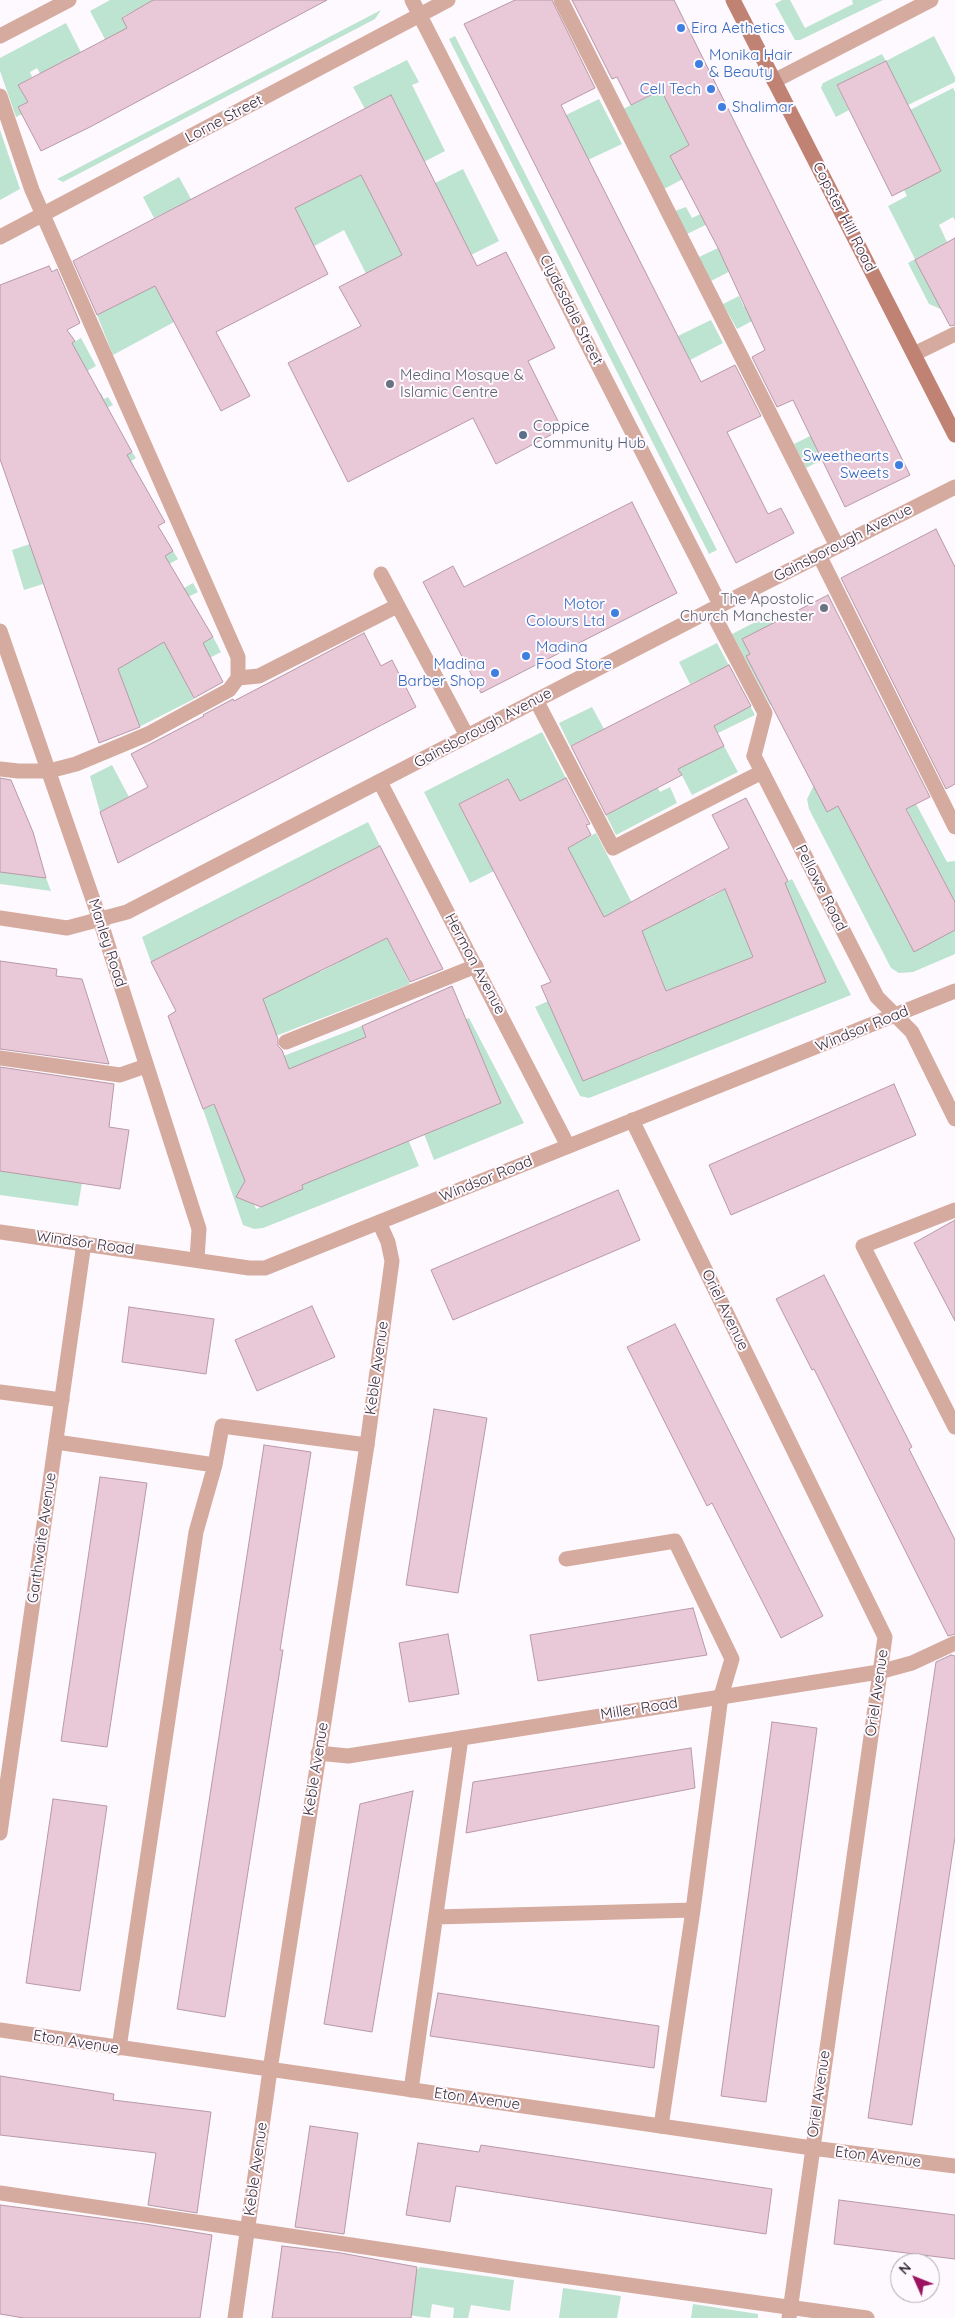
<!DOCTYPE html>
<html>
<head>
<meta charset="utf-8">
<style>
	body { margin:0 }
	#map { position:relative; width:955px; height:2318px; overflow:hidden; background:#fef9fe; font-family:Quicksand,sans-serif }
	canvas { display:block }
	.north { position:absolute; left:890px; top:2253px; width:50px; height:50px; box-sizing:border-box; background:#fef9fe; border:1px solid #b0a9b0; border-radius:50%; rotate:314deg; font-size:14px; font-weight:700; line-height:20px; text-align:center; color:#3a313b }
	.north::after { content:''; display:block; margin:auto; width:18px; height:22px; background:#9d1362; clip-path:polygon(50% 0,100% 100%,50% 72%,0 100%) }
</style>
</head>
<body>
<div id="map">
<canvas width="955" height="2318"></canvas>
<div class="north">N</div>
</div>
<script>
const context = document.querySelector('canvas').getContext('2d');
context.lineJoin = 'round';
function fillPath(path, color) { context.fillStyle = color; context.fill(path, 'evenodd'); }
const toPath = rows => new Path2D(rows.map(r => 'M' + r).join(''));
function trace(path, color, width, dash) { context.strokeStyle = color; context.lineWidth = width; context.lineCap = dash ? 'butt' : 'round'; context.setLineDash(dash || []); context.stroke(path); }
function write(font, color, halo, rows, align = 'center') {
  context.font = font + ' Quicksand,sans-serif'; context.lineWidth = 4; context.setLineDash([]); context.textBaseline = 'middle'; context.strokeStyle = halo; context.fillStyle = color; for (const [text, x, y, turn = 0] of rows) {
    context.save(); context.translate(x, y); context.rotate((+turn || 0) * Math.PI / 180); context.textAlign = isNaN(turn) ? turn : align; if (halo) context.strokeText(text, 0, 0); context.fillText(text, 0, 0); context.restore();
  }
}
fillPath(toPath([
	[110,0,157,0,146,31,135,10,122,17,135,42,115,58,90,11],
	[782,0,790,0,805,28,853,4,852,0,883,0,800,40,795,40,775,4],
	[381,10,375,19,63,182,57,179],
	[66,23,90,70,41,75,37,68,30,72,32,77,18,85,28,102,18,107,22,114,16,117,0,71,0,58],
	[455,36,717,550,709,554,449,39],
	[934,36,955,77,955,82,908,105,885,61,837,86,849,110,836,117,821,88,823,83,882,54,886,61],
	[407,60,419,82,412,85,445,151,399,175,435,183,463,169,499,241,471,255,383,307,344,230,113,355,97,315,112,307,202,240,183,204,154,218,143,197,179,177,191,199,196,196,215,232,335,172,342,185,363,174,365,109,353,87],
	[953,88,955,92,955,220,953,217,939,225,947,242,915,260,943,310,929,304,908,263,915,259,888,206,907,196,904,190,910,110],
	[662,90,689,145,671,156,700,170,664,189,623,109],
	[599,99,622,144,588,160,566,115],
	[0,130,20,189,0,200],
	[719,205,724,216,687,234,675,211,686,207,692,218],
	[718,248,723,259,748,262,711,281,699,257],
	[739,296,744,307,763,297,771,311,737,329,723,304],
	[711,320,723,343,690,360,678,336],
	[81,338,96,366,61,386,73,408,101,393,104,399,108,397,113,405,107,408,98,472,132,452,136,458,131,461,134,466,102,485,158,526,161,530,130,549,142,570,173,551,178,559,140,581,154,605,193,583,198,592,186,598,174,636,183,654,213,637,221,652,181,673,194,699,139,727,117,666,33,552,43,584,24,590,12,550,30,544,49,468,48,357],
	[810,436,841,450,806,468,794,444],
	[771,614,775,622,743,639,808,686,770,705,732,634],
	[717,643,755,715,718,733,714,726,718,671,690,684,679,662],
	[592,707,604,729,570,746,559,723],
	[542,732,571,788,520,801,507,779,459,804,494,871,470,883,424,792],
	[724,746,738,772,692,795,669,750,712,751],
	[112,765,129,797,100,812,90,776],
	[891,779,908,789,947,862,955,861,955,902],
	[654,781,660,792,670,787,677,803,616,835,606,815,623,806],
	[814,785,838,806,955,930,955,954,913,972,899,973,891,968,809,809,807,799],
	[368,822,380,846,313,881,351,956,387,938,410,984,188,1070,179,1044,219,928,151,962,142,937],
	[300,886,339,962,320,972,308,947,268,996,230,922],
	[596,833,631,901,644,906,589,935,549,858],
	[0,872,46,878,51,891,0,884],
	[792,879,851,995,589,1098,580,1096,535,1007,566,993,560,1027,583,1081,656,1052,635,998,580,963,704,897,706,900,737,883,748,902],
	[738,919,786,998,751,1013,731,965,753,957],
	[651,952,666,991,719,970,737,1018,667,1046,628,961],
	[469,1018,524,1123,434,1160,424,1134,500,1103,481,1055,454,1065,441,1030],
	[362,1026,419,1166,263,1228,254,1229,243,1225,203,1109,272,1082,265,1063],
	[267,1097,303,1189,256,1209,245,1181],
	[377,1097,396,1146,322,1176],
	[0,1171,82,1183,78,1206,0,1195],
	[420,2267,514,2280,510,2311,471,2305,468,2318,453,2318,454,2308,432,2304,430,2318,409,2315,417,2270],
	[563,2288,621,2296,617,2318,559,2318],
	[693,2304,758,2314,758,2318,691,2318]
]), '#bce4d0');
const building = toPath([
	[153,0,327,0,90,127,41,151,18,107,28,102,18,85,127,28,122,18,153,0],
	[515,0,552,0,595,88,561,105,701,382,735,365,761,416,727,432,768,514,781,508,794,533,736,563,464,24,515,0],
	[572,0,674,0,910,475,845,507,793,400,777,407,752,357,765,350,718,248,670,156,689,145,661,90,631,105,617,77,612,79,572,0],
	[886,61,941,171,892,196,837,85,886,61],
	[391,95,477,266,506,252,555,348,528,361,562,429,496,464,473,418,348,482,288,363,361,326,339,287,402,255,361,175,295,208,328,274,216,332,250,396,221,411,155,286,97,315,73,261,391,95],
	[955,238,955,325,950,326,915,260,955,238],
	[49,266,52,272,57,269,80,323,67,330,75,341,72,343,132,452,127,455,165,522,158,526,173,551,165,556,213,637,203,643,223,682,194,698,164,642,118,669,140,727,99,743,0,459,0,285,49,266],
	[632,502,677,593,481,693,423,582,453,566,464,587,632,502],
	[936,529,955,567,955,784,946,789,841,578,936,529],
	[828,595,930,797,906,809,955,902,955,930,914,952,838,806,827,812,746,656,750,654,742,639,828,595],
	[364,633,381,666,392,660,416,707,118,863,100,812,148,787,131,754,204,716,203,715,233,699,234,701,364,633],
	[729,665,751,706,714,726,724,746,678,769,682,775,606,815,571,746,729,665],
	[0,778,11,780,33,832,46,878,0,872,0,778],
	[566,778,590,824,586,825,591,835,568,848,604,917,729,848,712,815,746,798,788,881,785,883,826,982,583,1081,541,986,551,982,459,804,508,779,520,801,566,778],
	[725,889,753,957,666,991,642,931,725,889],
	[380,846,443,969,410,982,387,938,263,999,278,1039,278,1046,282,1050,289,1069,366,1037,362,1026,452,986,501,1103,302,1185,303,1189,261,1207,236,1197,245,1181,214,1104,203,1109,168,1016,176,1011,151,962,380,846],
	[0,961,57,969,56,976,82,979,109,1064,0,1049,0,961],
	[0,1067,114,1084,109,1127,129,1130,120,1189,0,1171,0,1067],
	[894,1084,916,1135,731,1215,709,1165,894,1084],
	[618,1190,640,1240,453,1320,431,1270,618,1190],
	[955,1220,955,1321,914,1243,955,1220],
	[824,1275,912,1447,909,1449,955,1540,955,1634,948,1636,814,1369,812,1370,776,1299,824,1275],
	[312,1306,335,1357,257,1391,235,1340,312,1306],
	[129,1307,214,1319,206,1374,122,1362,129,1307],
	[675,1324,823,1616,781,1638,712,1503,707,1506,627,1347,675,1324],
	[434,1409,487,1418,458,1593,406,1585,434,1409],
	[264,1445,311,1452,280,1650,283,1650,225,2017,177,2009,264,1445],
	[100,1477,147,1483,107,1747,61,1741,100,1477],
	[693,1608,707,1655,538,1681,530,1635,693,1608],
	[448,1634,459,1694,409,1702,399,1643,448,1634],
	[951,1655,955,1656,955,1837,912,2125,868,2118,936,1662,951,1655],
	[772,1722,817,1728,766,2102,721,2096,772,1722],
	[691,1748,695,1788,466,1833,473,1782,691,1748],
	[413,1791,372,2032,324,2024,360,1804,413,1791],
	[53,1799,107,1806,80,1991,26,1983,53,1799],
	[438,1993,659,2026,654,2068,430,2036,438,1993],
	[0,2076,114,2094,113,2100,211,2112,197,2213,148,2205,156,2153,0,2135,0,2076],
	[310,2126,358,2133,344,2234,295,2227,310,2126],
	[418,2143,479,2152,481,2145,772,2189,766,2234,456,2186,450,2222,406,2215,418,2143],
	[839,2200,955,2215,955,2259,834,2244,839,2200],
	[0,2205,145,2224,212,2235,200,2318,24,2318,0,2314,0,2205],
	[282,2246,341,2253,417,2267,411,2318,272,2318,282,2246]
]);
fillPath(building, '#e9c8d8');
trace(building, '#b899a8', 1);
trace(toPath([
	[561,0,837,546],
	[0,36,69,0],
	[0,96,32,190,238,657,238,678,229,690,148,734,76,764,49,771,18,771,0,769],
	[819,555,955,827],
	[381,574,467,736],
	[711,610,765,713,754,756],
	[238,678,259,676,397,606],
	[536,700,613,848,762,772],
	[286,1042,476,966],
	[0,1058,120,1075,146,1066],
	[955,1210,863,1246,955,1427],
	[0,1392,62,1400],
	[56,1442,215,1465,222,1426,367,1445],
	[436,1917,693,1910,721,1696,732,1659,675,1541,566,1559],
	[119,2048,196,1532,215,1465],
	[411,2090,461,1738],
	[661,2126,693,1910],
	[0,2193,520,2270,867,2318]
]), '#d5ab9f', 15);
trace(toPath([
	[412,0,721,606],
	[774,81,931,0],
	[0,237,448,0],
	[914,354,955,334],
	[0,631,100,920,199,1229,197,1259],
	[754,756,877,997,912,1032,955,1119],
	[380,782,568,1146],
	[0,918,67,928,127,912,711,610,955,487],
	[632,1120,885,1637,789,2318],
	[0,1232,249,1268,265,1268,955,991],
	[318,1753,348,1756,879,1672,912,1663,955,1643],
	[0,1833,84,1243],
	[0,2030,812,2148,955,2166],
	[235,2318,270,2070,367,1445,392,1261,388,1242,379,1222]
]), '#d5ab9f', 15);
trace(toPath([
	[733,0,955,435]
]), '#c08373', 15);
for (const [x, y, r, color] of [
	[681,28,5,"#3f7fe0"],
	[699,64,5,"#3f7fe0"],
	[711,89,5,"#3f7fe0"],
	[722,107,5,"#3f7fe0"],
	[390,384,5,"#6b7280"],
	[523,435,5,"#5c6f8a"],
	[899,465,5,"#3f7fe0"],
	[824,608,5,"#6b7280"],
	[615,613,5,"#3f7fe0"],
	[526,656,5,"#3f7fe0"],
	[495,673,5,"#3f7fe0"]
]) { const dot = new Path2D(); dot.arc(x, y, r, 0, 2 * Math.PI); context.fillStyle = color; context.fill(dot); trace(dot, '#fef9fe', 2); }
write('15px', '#366cbe', '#fef9fe', [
	["Eira Aethetics",691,28],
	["Monika Hair",709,55],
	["& Beauty",709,72],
	["Cell Tech",701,89,"right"],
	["Shalimar",732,107],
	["Sweethearts",889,456,"right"],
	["Sweets",889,473,"right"],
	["Motor",605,604,"right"],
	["Colours Ltd",605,621,"right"],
	["Madina",536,647],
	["Food Store",536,664],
	["Madina",485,664,"right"],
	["Barber Shop",485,681,"right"]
], 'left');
write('15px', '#3a313b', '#fef9fe', [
	["Lorne Street",224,119,-28],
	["Copster Hill Road",844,217,63],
	["Clydesdale Street",571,310,63],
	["Gainsborough Avenue",843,543,-27],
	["Gainsborough Avenue",483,728,-28],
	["Pellowe Road",821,888,63],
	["Manley Road",107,943,72],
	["Hermon Avenue",475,964,62],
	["Windsor Road",862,1029,-22],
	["Windsor Road",486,1179,-22],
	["Windsor Road",85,1243,8],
	["Oriel Avenue",725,1310,64],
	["Keble Avenue",377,1368,-82],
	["Garthwaite Avenue",42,1538,-82],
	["Oriel Avenue",877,1693,-82],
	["Miller Road",639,1709,-9],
	["Keble Avenue",316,1769,-81],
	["Eton Avenue",76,2042,9],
	["Oriel Avenue",819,2094,-82],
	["Eton Avenue",477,2099,8],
	["Eton Avenue",878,2157,7],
	["Keble Avenue",256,2169,-82]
]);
write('15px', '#5b616d', '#fef9fe', [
	["Medina Mosque &",400,375],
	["Islamic Centre",400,392],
	["The Apostolic",814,599,"right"],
	["Church Manchester",814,616,"right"]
], 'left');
write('15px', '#4e5e75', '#fef9fe', [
	["Coppice",533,426],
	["Community Hub",533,443]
], 'left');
</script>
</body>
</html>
